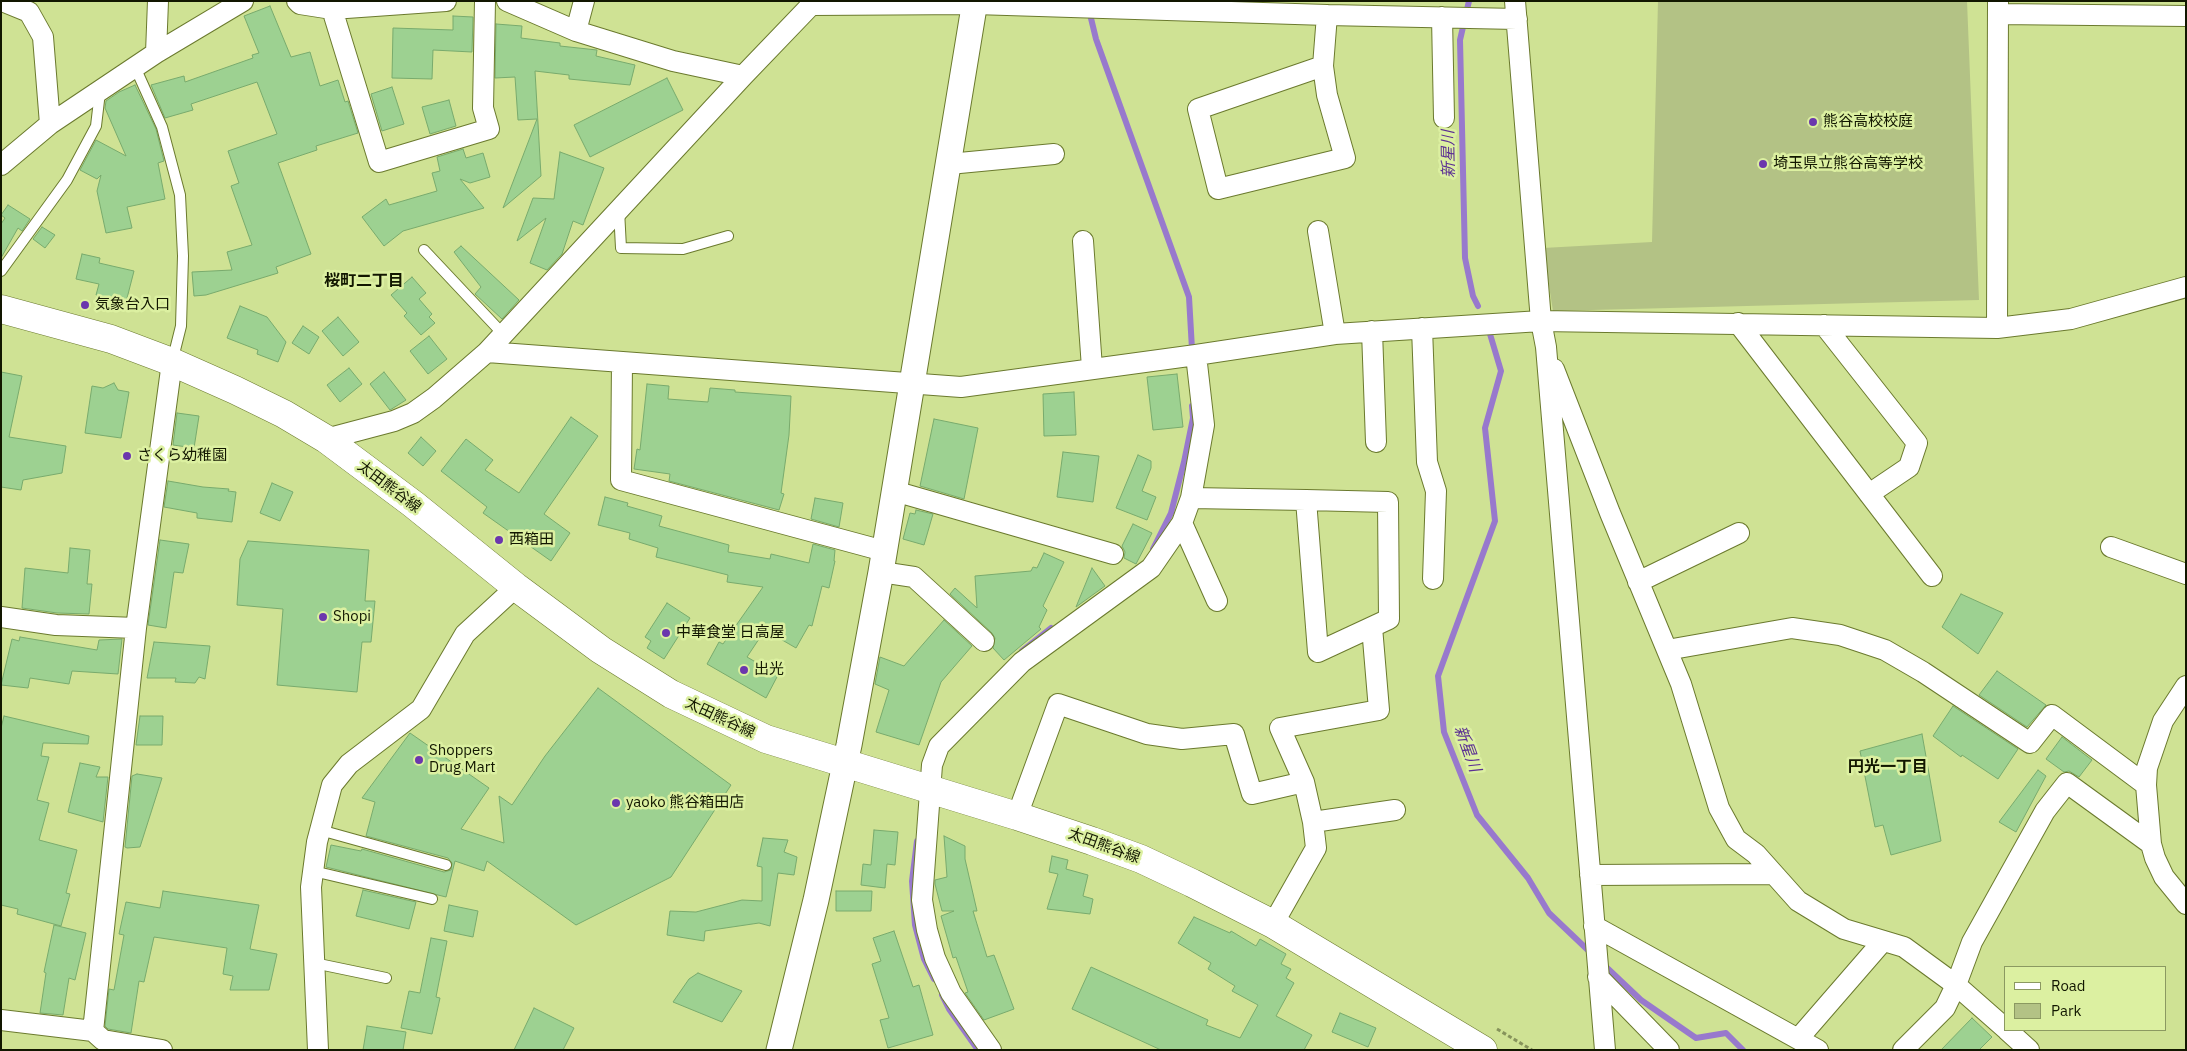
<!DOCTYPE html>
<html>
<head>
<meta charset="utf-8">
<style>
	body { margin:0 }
	#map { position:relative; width:2187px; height:1051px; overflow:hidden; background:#cfe294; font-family:"IBM Plex Sans",sans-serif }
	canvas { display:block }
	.frame { position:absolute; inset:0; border:2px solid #121700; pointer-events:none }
	.legend { position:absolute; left:2004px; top:966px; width:162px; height:65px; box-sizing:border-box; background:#dcf0a1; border:1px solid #8b9961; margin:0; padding:6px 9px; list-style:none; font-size:15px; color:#121700 }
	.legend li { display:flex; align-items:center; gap:10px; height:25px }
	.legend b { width:25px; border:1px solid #8b9961 }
</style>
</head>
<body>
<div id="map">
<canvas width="2187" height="1051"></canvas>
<div class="frame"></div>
<ul class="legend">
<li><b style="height:6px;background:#fff"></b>Road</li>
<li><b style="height:14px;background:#b3c285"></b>Park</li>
</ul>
</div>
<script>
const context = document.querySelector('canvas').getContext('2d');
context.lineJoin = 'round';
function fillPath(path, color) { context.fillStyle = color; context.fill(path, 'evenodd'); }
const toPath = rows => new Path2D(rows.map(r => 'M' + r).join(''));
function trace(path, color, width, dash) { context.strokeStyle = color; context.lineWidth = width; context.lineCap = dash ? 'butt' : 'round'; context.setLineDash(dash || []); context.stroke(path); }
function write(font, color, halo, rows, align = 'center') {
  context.font = font + ' "IBM Plex Sans","Noto Sans JP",sans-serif'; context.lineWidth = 5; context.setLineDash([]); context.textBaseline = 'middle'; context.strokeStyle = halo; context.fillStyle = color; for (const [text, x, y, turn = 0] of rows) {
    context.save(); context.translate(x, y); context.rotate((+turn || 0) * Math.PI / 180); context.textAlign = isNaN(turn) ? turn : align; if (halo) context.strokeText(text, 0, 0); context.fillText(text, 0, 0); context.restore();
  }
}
fillPath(toPath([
	[1658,1,1967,1,1979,300,1553,311,1543,248,1652,242]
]), '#b3c285');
trace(toPath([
	[1469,1,1460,40,1465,258,1473,296,1478,306],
	[1089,10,1096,39,1189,297,1192,349],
	[1490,334,1501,371,1485,428,1495,521,1438,676,1444,732,1477,815,1528,878,1549,913,1591,953],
	[1153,549,1171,513,1184,462,1193,418,1192,406],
	[1022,651,1051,628],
	[917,841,912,881,915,925,924,959,934,979],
	[1604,965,1641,1000,1696,1038,1726,1033,1743,1050],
	[942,995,949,1009,978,1050]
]), '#9879cd', 6);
const building = toPath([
	[270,6,291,57,310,52,320,86,338,80,345,102,348,101,358,133,316,146,317,150,278,163,311,254,276,267,278,273,206,295,194,296,192,272,232,270,227,252,252,245,231,186,239,183,228,151,277,134,257,82,191,104,193,110,165,118,151,85,184,76,185,82,253,58,252,55,259,53,244,16,270,6],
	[453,16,473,17,472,52,433,50,432,79,392,78,393,28,453,30,453,16],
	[496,24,522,26,521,38,560,43,560,46,597,50,596,56,635,65,630,85,569,79,569,75,535,71,541,176,503,208,537,119,518,120,515,77,495,78,496,24],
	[667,78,683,110,590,157,574,125,667,78],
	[135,85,156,129,164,161,158,163,165,199,127,207,132,228,106,233,97,191,101,175,97,179,80,170,96,140,126,156,105,108,106,101,119,92,135,85],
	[392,87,404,124,382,131,371,94,392,87],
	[449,100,456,126,430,134,422,107,449,100],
	[463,149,466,158,483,153,490,177,470,183,460,179,484,208,403,231,384,246,362,217,386,199,389,205,437,191,432,173,440,171,437,157,463,149],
	[560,152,604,168,583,225,573,221,562,254,547,270,530,263,546,218,517,241,533,198,554,199,560,152],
	[8,205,30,219,22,231,18,228,1,258,1,224,5,218,1,215,8,205],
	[42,227,55,235,45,248,33,239,42,227],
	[461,246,519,300,502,319,475,294,481,287,454,252,461,246],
	[82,254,100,258,99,263,134,271,126,302,96,295,99,284,76,279,82,254],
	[412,277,426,293,419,299,432,314,429,317,435,323,421,335,404,316,407,313,391,295,412,277],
	[240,306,267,317,286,342,278,362,257,354,258,350,227,338,240,306],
	[338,317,359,342,343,356,322,331,338,317],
	[303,326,319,337,309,354,292,343,303,326],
	[429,336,447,359,428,374,410,351,429,336],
	[349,368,362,384,340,402,327,385,349,368],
	[1,372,22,376,9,437,66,446,62,473,23,480,21,490,1,487,1,372],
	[384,372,406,400,390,410,370,384,384,372],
	[1177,374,1183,427,1153,430,1147,377,1177,374],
	[114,383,118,390,129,392,121,438,85,433,92,386,103,388,114,383],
	[647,384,669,386,668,399,708,402,710,388,735,390,735,392,791,396,789,435,781,493,784,494,779,510,669,481,670,474,634,469,637,449,640,450,647,384],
	[1074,392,1076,435,1044,436,1043,394,1074,392],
	[177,413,199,416,194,448,173,445,177,413],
	[571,417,598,436,544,514,570,533,551,561,483,513,487,507,441,471,466,439,493,460,485,470,519,493,571,417],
	[934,419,978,428,964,499,920,486,934,419],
	[421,437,436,451,423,466,408,453,421,437],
	[1063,452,1099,456,1093,502,1057,497,1063,452],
	[1138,455,1151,461,1151,468,1142,491,1156,497,1147,520,1116,508,1138,455],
	[168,481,203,487,229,489,228,491,236,492,232,522,197,518,197,513,164,507,168,481],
	[272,483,293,492,280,521,260,513,272,483],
	[605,497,628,503,627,506,662,516,659,526,729,545,728,552,770,559,771,554,809,563,813,544,835,550,834,561,835,561,829,588,822,586,812,626,809,625,796,648,765,630,747,657,778,675,766,698,707,664,719,642,723,644,763,587,727,582,728,575,656,557,658,548,629,539,630,533,598,525,605,497],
	[815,498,843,503,839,527,811,519,815,498],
	[916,510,933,514,924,545,903,539,910,513,915,514,916,510],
	[1133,524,1152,533,1136,564,1124,558,1125,552,1122,546,1133,524],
	[160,540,189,544,183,573,174,572,166,628,148,625,160,540],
	[248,541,369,550,365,601,375,601,371,642,362,642,357,692,277,685,283,609,237,605,240,559,248,541],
	[70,548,90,550,87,584,92,584,89,614,57,613,22,608,25,568,68,573,70,548],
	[1044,553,1064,562,1043,606,1047,610,1039,627,1041,629,1004,660,993,648,995,638,992,633,950,594,955,588,977,608,975,576,1031,571,1033,567,1037,568,1044,553],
	[1092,568,1105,586,1076,607,1092,568],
	[1961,594,2003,613,1978,654,1942,627,1961,594],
	[667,603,690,618,664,659,647,648,651,641,645,637,667,603],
	[944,620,972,646,941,682,919,745,876,732,889,690,875,684,880,657,904,666,944,620],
	[20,637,97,650,99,640,122,639,118,674,72,671,69,684,30,678,28,688,1,685,12,639,19,641,20,637],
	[154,642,210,646,205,679,199,677,195,683,175,682,176,678,147,678,154,642],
	[1997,671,2046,705,2027,727,1979,695,1997,671],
	[598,688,731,785,671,877,576,925,487,861,484,871,455,861,446,897,326,867,331,845,361,851,362,849,444,872,451,870,452,863,448,858,366,836,375,802,362,798,410,733,489,788,461,829,504,843,499,796,512,805,545,756,598,688],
	[1953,706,2018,749,1998,779,1962,755,1961,757,1933,736,1953,706],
	[4,716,89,736,88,744,43,743,41,756,49,757,37,800,49,803,39,840,77,850,66,893,70,894,61,926,17,914,18,909,1,905,1,728,4,716],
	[140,716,163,716,162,745,136,745,140,716],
	[1922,734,1941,841,1891,855,1883,825,1875,827,1860,751,1922,734],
	[2062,737,2092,760,2079,777,2069,771,2064,772,2046,759,2062,737],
	[80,763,100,767,96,777,108,777,103,822,68,812,80,763],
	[2038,770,2046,776,2016,832,1999,822,2038,770],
	[137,774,162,778,140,847,127,848,125,847,132,776,137,774],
	[874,830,898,832,895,865,887,864,885,888,861,885,863,864,871,865,874,830],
	[944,836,965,846,965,859,977,911,973,911,987,957,994,955,1014,1009,984,1020,965,993,968,992,956,957,953,958,941,916,954,911,942,911,935,884,935,880,947,877,944,836],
	[763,838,788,840,784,852,797,857,794,875,778,873,770,926,759,923,705,931,704,941,667,935,670,911,696,912,742,900,762,901,762,867,757,866,763,838],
	[1052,856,1068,860,1066,869,1088,875,1083,896,1093,899,1090,914,1047,909,1058,874,1049,872,1052,856],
	[363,890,416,902,409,929,356,916,363,890],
	[163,891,259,905,250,949,277,954,269,990,230,990,233,976,223,974,227,948,154,937,144,982,139,981,131,1033,108,1029,105,1026,109,989,114,990,124,935,119,934,126,902,160,908,163,891],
	[836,891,872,891,871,911,836,911,836,891],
	[449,905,478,911,473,937,444,931,449,905],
	[1194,917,1230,933,1231,931,1256,946,1260,939,1286,954,1281,964,1291,969,1286,978,1294,983,1276,1016,1312,1035,1304,1050,1161,1050,1072,1009,1091,967,1208,1020,1206,1025,1240,1038,1258,1005,1232,991,1235,986,1208,969,1211,963,1178,943,1194,917],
	[54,925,86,933,75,980,69,978,63,1015,40,1013,46,973,44,972,54,925],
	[894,931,913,987,919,985,933,1035,888,1048,880,1020,889,1018,872,964,881,961,873,938,894,931],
	[431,938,447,941,436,997,440,998,432,1034,401,1028,409,991,420,993,431,938],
	[698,973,742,991,722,1022,673,1002,689,979,698,973],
	[534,1008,574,1028,563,1050,514,1050,534,1008],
	[1340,1013,1376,1028,1368,1047,1332,1032,1340,1013],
	[1972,1018,1992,1037,1979,1050,1941,1050,1972,1018],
	[367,1026,406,1032,403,1050,363,1050,367,1026]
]);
fillPath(building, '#9dd191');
trace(building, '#78aa6d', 1);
const service = toPath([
	[135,67,162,127,180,195,183,256,181,326,172,362],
	[619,210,621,248,683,249,728,236],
	[424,250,503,334],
	[1,271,67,180,96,126,100,92],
	[320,830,446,865],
	[313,871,432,899],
	[314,963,386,978]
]);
const minor = toPath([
	[2,1,29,12,43,37,50,124],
	[297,1,300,4,332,9,446,1],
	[507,1,576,31,673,61,743,76],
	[1515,1,1541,321,1546,347,1605,1050],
	[811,5,975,4,1327,15,1517,19],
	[332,9,379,162,489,129,483,108,485,1],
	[1998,14,2186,16],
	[1442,17,1444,118],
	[576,31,584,1],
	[156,53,158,1],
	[1323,66,1198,109,1218,189,1345,158,1327,95,1323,66,1327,15],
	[949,164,1054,154],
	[1,165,50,124,156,53,243,1],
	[1318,231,1335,334],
	[1083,241,1092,368],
	[1738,323,1932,576],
	[1824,325,1917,443,1909,467,1869,494],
	[1422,328,1427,462,1436,491,1433,579],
	[1997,328,1998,1],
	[1372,331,1376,442],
	[487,352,961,387,1196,355,1335,334,1541,321,1997,328,2071,319,2186,287],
	[622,362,621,480,884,551],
	[1554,369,1610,513,1681,684,1719,808,1736,839,1756,854,1798,901,1844,929,1904,947,1956,985,2006,1029],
	[326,439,394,421,413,413,434,398,487,352,743,76,815,1],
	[894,491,1113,554],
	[1191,498,1306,500,1388,502,1389,619,1318,652,1306,500],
	[1182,523,1217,601],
	[2111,547,2186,574],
	[881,572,914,577,984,641],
	[1638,582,1739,533],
	[1,617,56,625,136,628],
	[1667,650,1792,628,1840,635,1885,650,1923,672,2030,743,2052,715,2146,785],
	[2186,686,2163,721,2147,768,2146,785,2151,844,2155,858,2164,877,2186,904],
	[1017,816,1058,704,1147,734,1182,739,1234,734,1252,794,1304,782],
	[1313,822,1395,810],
	[1590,875,1773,874],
	[1273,924,1316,848,1313,822,1304,782,1280,728,1379,710,1372,627],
	[1594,926,1818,1050],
	[1598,977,1669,1050],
	[1,1020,93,1031,103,1040,162,1050],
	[2007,1030,2029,1050],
	[93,1031,136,628,172,362],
	[1798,1039,1883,941],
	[318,1050,311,887,317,842,332,785,349,764,421,709,465,634,516,587],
	[991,1050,951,993,935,958,927,930,922,900,932,765,939,746,1022,662,1151,568,1182,523,1191,498,1204,425,1196,355],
	[1903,1050,1945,1008,1956,985,1972,942,2045,811,2067,783,2151,844]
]);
const tertiary = toPath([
	[779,1050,816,900,849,745,881,572,975,1]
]);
const secondary = toPath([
	[1,309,111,339,172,362,235,390,284,414,326,439,413,504,516,587,601,650,671,694,766,739,1017,816,1092,841,1141,859,1192,883,1273,924,1483,1050]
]);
trace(service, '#6b7a2e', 12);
trace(minor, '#6b7a2e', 22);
trace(tertiary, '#6b7a2e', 27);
trace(secondary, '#6b7a2e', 29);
trace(toPath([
	[1497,1029,1532,1050]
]), '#86935b', 3, [4, 2.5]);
trace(service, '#fff', 10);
trace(minor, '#fff', 20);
trace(tertiary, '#fff', 25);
trace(secondary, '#fff', 28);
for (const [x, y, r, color] of [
	[1813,122,5,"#6b37ad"],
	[1763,164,5,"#6b37ad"],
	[85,305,5,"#6b37ad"],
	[127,456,5,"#6b37ad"],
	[499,540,5,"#6b37ad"],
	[323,617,5,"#6b37ad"],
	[666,633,5,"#6b37ad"],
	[744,670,5,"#6b37ad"],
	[419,760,5,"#6b37ad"],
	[616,803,5,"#6b37ad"]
]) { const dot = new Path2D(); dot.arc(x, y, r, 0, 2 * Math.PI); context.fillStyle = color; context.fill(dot); trace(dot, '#dcf0a1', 2); }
write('15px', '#121700', '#dcf0a1', [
	["熊谷高校校庭",1823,122],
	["埼玉県立熊谷高等学校",1773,164],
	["気象台入口",95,305],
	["さくら幼稚園",137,456],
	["西箱田",509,540],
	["Shopi",333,617],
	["中華食堂 日高屋",676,633],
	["出光",754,670],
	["Shoppers",429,751],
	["Drug Mart",429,768],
	["yaoko 熊谷箱田店",626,803]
], 'left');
write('15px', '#121700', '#dcf0a1', [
	["太田熊谷線",389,487,37],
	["太田熊谷線",720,718,25],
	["太田熊谷線",1104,846,20]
]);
write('italic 16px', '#5b2f93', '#dcf0a1', [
	["新星川",1449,154,-91],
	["新星川",1467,749,70]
]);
write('bold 16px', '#121700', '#dcf0a1', [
	["桜町二丁目",364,281],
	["円光一丁目",1888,767]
]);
</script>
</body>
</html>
